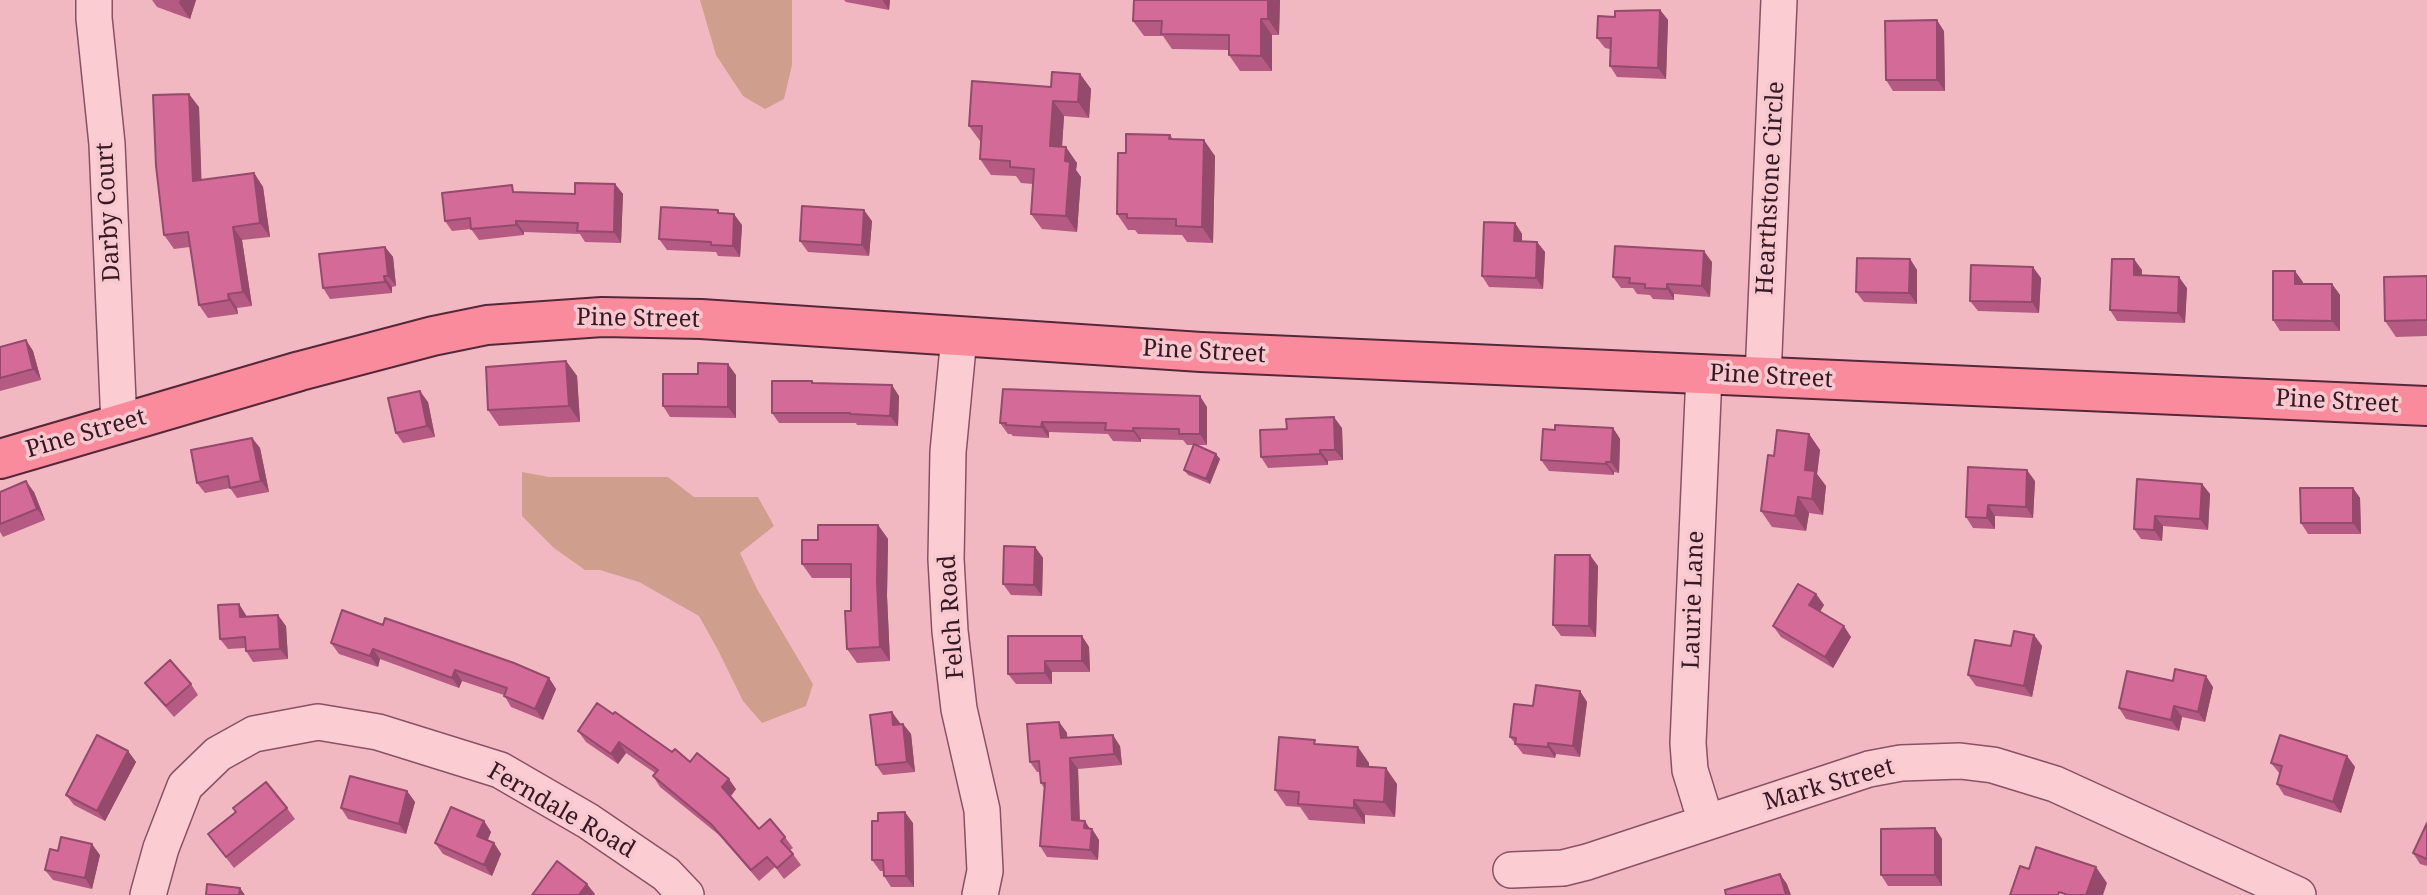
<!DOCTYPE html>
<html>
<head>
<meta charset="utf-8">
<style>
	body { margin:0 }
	canvas { display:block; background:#f1b8c1 }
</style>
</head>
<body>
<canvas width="2427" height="895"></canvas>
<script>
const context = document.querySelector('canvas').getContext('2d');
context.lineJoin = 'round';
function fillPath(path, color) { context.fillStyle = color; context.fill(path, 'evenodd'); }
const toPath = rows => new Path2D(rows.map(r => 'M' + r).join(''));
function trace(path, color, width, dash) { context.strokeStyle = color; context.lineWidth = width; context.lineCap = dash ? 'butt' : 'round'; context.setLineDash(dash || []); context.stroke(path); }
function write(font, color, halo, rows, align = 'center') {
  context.font = font + ' "Noto Serif",serif'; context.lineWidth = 7; context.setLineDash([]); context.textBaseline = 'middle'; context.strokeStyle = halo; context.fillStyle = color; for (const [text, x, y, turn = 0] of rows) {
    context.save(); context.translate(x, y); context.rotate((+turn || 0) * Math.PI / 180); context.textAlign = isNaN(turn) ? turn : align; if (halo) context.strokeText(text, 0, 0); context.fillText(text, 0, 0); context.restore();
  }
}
fillPath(toPath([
	[700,0,792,0,792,65,784,99,765,109,743,96,716,55],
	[522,472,549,477,668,477,694,497,758,497,774,526,740,553,757,589,813,684,806,706,762,723,743,701,718,650,699,616,639,582,600,570,585,570,554,548,522,516]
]), '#d09e8c');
const minor = toPath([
	[94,0,94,18,107,144,119,425],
	[959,337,948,452,946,559,950,631,959,709,982,810,985,871,980,895],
	[1704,374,1688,743,1690,770,1706,822],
	[1763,377,1779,0],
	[1511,870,1563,868,1587,862,1869,769,1901,763,1960,761,1993,765,2055,784,2298,895],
	[148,895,161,848,185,786,218,754,254,734,318,722,378,732,500,770,588,821,666,874,686,895]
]);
const major = toPath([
	[0,459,300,371,433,336,487,325,602,317,701,319,1201,352,2427,406]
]);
trace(minor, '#895264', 38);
trace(major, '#552839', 42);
trace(minor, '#fcccd3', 35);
trace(major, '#fa8b9d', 38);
fillPath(toPath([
	[152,0,196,0,190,19,157,7],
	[844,0,890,0,889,10,846,2],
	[1134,0,1280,0,1279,35,1272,35,1272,71,1240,71,1229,55,1229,50,1172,49,1163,36,1144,36,1133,21],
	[1660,10,1668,20,1666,79,1617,77,1610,66,1610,49,1605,48,1597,38,1615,17],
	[1944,31,1945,91,1893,91,1886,80],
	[1080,74,1091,89,1089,118,1064,116,1062,147,1077,163,1076,170,1081,177,1077,232,1042,229,1031,214,1033,184,1021,183,1016,176,991,175,980,159,981,141,980,141,969,126],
	[199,107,201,180,254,173,263,187,270,237,242,240,252,306,237,308,238,314,208,318,199,305,190,247,174,249,164,235],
	[1170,135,1173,139,1215,156,1213,243,1187,242,1182,235,1138,234,1135,230,1128,230,1117,214,1126,153],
	[615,184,623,194,621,243,585,242,580,234,524,232,524,235,479,240,471,229,452,231,445,221,517,192,575,194],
	[721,214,742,225,740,257,718,256,716,252,667,250,659,239],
	[872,221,869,256,808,252,800,241],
	[1515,223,1522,234,1522,241,1537,242,1545,252,1543,289,1489,287,1482,276],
	[385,247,393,257,396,286,392,287,392,293,330,299,323,288],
	[1910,259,1917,270,1917,304,1864,302,1856,292],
	[1712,262,1710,297,1674,294,1674,300,1653,299,1650,295,1637,294,1633,288,1621,288,1613,277],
	[2142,270,2142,275,2187,288,2185,323,2117,321,2110,310],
	[2427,276,2427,336,2396,337,2385,321],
	[2041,278,2039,313,1978,311,1970,301],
	[2303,282,2302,284,2332,284,2340,295,2340,331,2280,331,2273,320],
	[26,340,33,351,41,380,0,391,0,347],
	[566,361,577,376,580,422,499,426,488,410],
	[736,375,736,418,670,417,663,406],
	[812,381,814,383,899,396,898,426,857,425,856,423,779,423,772,413],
	[428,402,435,437,403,443,396,433],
	[1207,407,1207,445,1197,445,1220,459,1210,484,1188,475,1184,470,1194,445,1187,445,1183,440,1141,439,1141,442,1113,441,1108,434,1049,432,1049,438,1013,436,1011,434,1008,434,1000,423],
	[1342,428,1343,460,1328,461,1328,465,1268,468,1261,457],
	[1613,428,1620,439,1619,473,1614,472,1614,475,1549,471,1541,460,1555,430],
	[1809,434,1820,450,1817,474,1826,486,1823,515,1809,513,1806,531,1772,527,1761,511,1774,456],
	[252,438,260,448,269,492,237,498,230,488,205,493,197,483],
	[2035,481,2033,518,1995,516,1995,529,1973,528,1966,517],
	[2202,484,2210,494,2208,530,2163,526,2162,541,2141,539,2134,529],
	[2353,488,2360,498,2361,534,2308,534,2301,523],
	[0,492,34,492,45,520,3,537,0,532],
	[878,525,888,539,887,596,890,661,857,663,847,649,851,611,851,578,812,578,802,564,818,540],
	[1035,547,1043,558,1042,596,1011,595,1003,584],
	[1598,566,1596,637,1561,636,1553,625],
	[1816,594,1824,605,1820,612,1851,637,1833,668,1781,637,1773,626],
	[246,615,246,617,286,626,288,659,253,662,246,651,245,648,228,649,220,639],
	[383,625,549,678,556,689,543,720,511,707,504,695,462,681,459,688,380,659,378,667,339,654,331,643],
	[2034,635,2042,646,2032,697,1976,686,1968,675,2011,646],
	[1082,636,1089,647,1090,672,1052,672,1052,684,1016,684,1008,674],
	[2173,681,2213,687,2205,722,2182,717,2179,731,2126,719,2119,708],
	[145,683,191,684,198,695,174,717,153,693],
	[1580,691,1587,702,1580,757,1556,754,1555,758,1523,754,1510,737,1533,706],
	[1059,722,1067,733,1067,738,1120,746,1122,765,1078,769,1080,821,1090,829,1092,829,1099,840,1098,860,1047,857,1040,846,1044,788,1041,783,1040,772,1037,772,1030,762],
	[900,724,903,724,911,734,915,772,883,775,876,765],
	[578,731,672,752,736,789,731,796,759,829,785,837,793,848,790,850,801,865,784,879,775,867,759,881,719,835,660,787,653,776,655,773,626,753,618,764,586,742],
	[1318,744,1369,763,1369,767,1397,784,1395,817,1365,815,1365,824,1309,820,1300,807,1286,806,1275,790],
	[128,751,136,762,105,821,74,805,66,795],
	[2347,756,2355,767,2341,813,2284,795,2277,784,2280,774,2271,763],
	[407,791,415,802,406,834,348,819,341,808],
	[287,808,295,819,234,868,208,834],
	[484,821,491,832,487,841,494,843,501,854,492,876,443,854,435,843],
	[913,823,914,887,891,887,884,876,883,871,880,871,872,860],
	[2427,823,2427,866,2420,864,2413,853],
	[1935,828,1942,839,1942,886,1888,886,1881,875],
	[58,851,100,855,92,889,53,880,45,870]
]), '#b55b83');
fillPath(toPath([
	[180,0,196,0,190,19,179,3],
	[883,0,890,0,889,10,883,1],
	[1268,0,1280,0,1279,35,1268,19],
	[1660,10,1668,20,1666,79,1658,68],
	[1261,19,1272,35,1272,71,1261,56],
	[1937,20,1944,31,1945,91,1937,80],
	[1080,74,1091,89,1089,118,1078,102],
	[189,94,199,107,202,194,193,181],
	[1053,101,1064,116,1061,162,1050,146],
	[1204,140,1215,156,1213,243,1202,227],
	[1066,147,1077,163,1076,170,1081,177,1077,232,1066,216,1065,161],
	[254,173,263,187,270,237,260,223],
	[615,184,623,194,621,243,614,232],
	[864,210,872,221,869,256,862,245],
	[734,214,742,225,740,257,733,246],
	[516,221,524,232,524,235,516,225],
	[1515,223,1522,234,1522,252,1514,241],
	[233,227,242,240,252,306,243,292],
	[1537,242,1545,252,1543,289,1536,278],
	[385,247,393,257,396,286,388,276],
	[1704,251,1712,262,1710,297,1702,286],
	[1910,259,1917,270,1917,304,1909,293],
	[2134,259,2142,270,2141,286,2134,275],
	[2033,267,2041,278,2039,313,2032,302],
	[2295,271,2303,282,2302,295,2295,284],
	[384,276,392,287,392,293,385,282],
	[2179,277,2187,288,2185,323,2178,313],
	[1667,284,1674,294,1674,300,1667,289],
	[2332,284,2340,295,2340,331,2332,321],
	[228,294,237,308,238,314,229,300],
	[26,340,33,351,41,380,33,369],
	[566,361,577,376,580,422,569,406],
	[728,364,736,375,736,418,728,407],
	[892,385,899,396,898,426,890,416],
	[420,391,428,402,435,437,427,426],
	[1200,396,1207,407,1207,445,1200,434],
	[1334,417,1342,428,1343,460,1335,450],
	[1042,422,1049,432,1049,438,1041,427],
	[1133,428,1141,439,1141,442,1133,431],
	[1613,428,1620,439,1619,473,1611,462],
	[1809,434,1820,450,1817,474,1826,486,1823,515,1812,499,1805,470],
	[252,438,260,448,269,492,261,481],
	[1320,450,1328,461,1328,465,1320,454],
	[1216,454,1220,459,1210,484,1206,479],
	[1606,462,1614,472,1614,475,1606,464],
	[2027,470,2035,481,2033,518,2026,507],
	[26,481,34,492,45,520,37,509],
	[2202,484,2210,494,2208,530,2200,519],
	[2353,488,2360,498,2361,534,2353,523],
	[1798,497,1809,513,1806,531,1795,516],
	[1988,505,1995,516,1995,529,1987,518],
	[2155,516,2163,526,2162,541,2154,530],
	[878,525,888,539,887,596,890,661,880,647,877,582],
	[1035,547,1043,558,1042,596,1034,585],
	[1590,555,1598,566,1596,637,1589,626],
	[1816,594,1824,605,1817,616,1809,605],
	[239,604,246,615,247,628,240,617],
	[278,615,286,626,288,659,280,649],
	[1844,626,1851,637,1833,668,1825,657],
	[2034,635,2042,646,2032,697,2024,686],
	[1082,636,1089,647,1090,672,1082,661],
	[373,649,380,659,378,667,370,656],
	[1045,661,1052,672,1052,684,1045,673],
	[455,670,462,681,459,688,452,678],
	[2206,676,2213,687,2205,722,2198,712],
	[549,678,556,689,543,720,535,709],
	[1580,691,1587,702,1580,757,1573,746],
	[2174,706,2182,717,2179,731,2171,720],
	[892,712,900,723,901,735,893,725],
	[1059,722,1067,733,1068,749,1061,738],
	[903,724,911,734,915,772,907,762],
	[1113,735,1120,746,1122,765,1114,754],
	[619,742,626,753,618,764,611,754],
	[1548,743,1556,754,1555,758,1548,747],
	[1358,747,1369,763,1368,781,1357,766],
	[128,751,136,762,105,821,97,811],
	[2347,756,2355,767,2341,813,2333,802],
	[1070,758,1078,769,1080,831,1072,820],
	[1386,768,1397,784,1395,817,1384,802],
	[729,779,736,789,730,797,722,787],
	[407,791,415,802,406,834,399,824],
	[1354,800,1365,815,1365,824,1354,808],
	[905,812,913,823,914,887,906,876],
	[484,821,491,832,485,847,477,836],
	[1085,821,1092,832,1092,829,1099,840,1098,860,1090,850,1084,828],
	[1935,828,1942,839,1942,886,1935,875],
	[494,843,501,854,492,876,484,865],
	[92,844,100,855,92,889,85,878],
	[2096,867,2107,883,2103,895,2086,895],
	[1780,874,1787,884,1791,895,1786,895],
	[587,884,595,894,594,895,579,895],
	[240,888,245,895,239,895]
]), '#944a6a');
const building = toPath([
	[1134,0,1268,0,1268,19,1261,19,1261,56,1229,55,1229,35,1161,34,1162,21,1133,21,1134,0],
	[1660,10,1658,68,1610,66,1611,38,1597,38,1598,16,1615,17,1615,11,1660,10],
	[1937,20,1937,80,1886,80,1885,21,1937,20],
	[1052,72,1080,74,1078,102,1053,101,1050,146,1066,147,1065,161,1070,162,1066,216,1031,214,1034,169,1010,167,1010,161,980,159,982,126,969,126,972,81,1051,87,1052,72],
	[189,94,193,181,254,173,260,223,233,227,243,292,228,294,229,300,199,305,188,232,164,235,156,166,153,95,189,94],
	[1126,134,1170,135,1169,139,1204,140,1202,227,1176,226,1176,219,1127,218,1127,214,1117,214,1118,153,1126,153,1126,134],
	[575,183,615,184,614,232,577,231,578,223,516,221,516,225,471,229,470,218,445,221,442,193,512,185,513,192,575,194,575,183],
	[802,206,864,210,862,245,800,241,802,206],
	[661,207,718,210,718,213,734,214,733,246,711,245,711,242,659,239,661,207],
	[1484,222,1515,223,1514,241,1537,242,1536,278,1482,276,1484,222],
	[1615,246,1704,251,1702,286,1667,284,1667,289,1645,288,1645,284,1629,283,1630,278,1613,277,1615,246],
	[385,247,388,276,384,276,385,282,323,288,319,254,385,247],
	[1857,258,1910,259,1909,293,1856,292,1857,258],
	[2112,259,2134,259,2134,275,2179,277,2178,313,2110,310,2112,259],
	[1971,265,2033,267,2032,302,1970,301,1971,265],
	[2273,271,2295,271,2295,284,2332,284,2332,321,2273,320,2273,271],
	[2427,276,2427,320,2385,321,2384,277,2427,276],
	[26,340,33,369,0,378,0,347,26,340],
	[566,361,569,406,488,410,486,367,566,361],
	[698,363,728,364,728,407,663,406,663,374,698,374,698,363],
	[772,381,812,381,812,383,892,385,890,416,850,414,850,413,772,413,772,381],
	[1003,389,1200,396,1200,434,1179,434,1179,429,1133,428,1133,431,1105,430,1106,423,1042,422,1041,427,1006,425,1006,423,1000,423,1003,389],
	[420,391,427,426,396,433,388,398,420,391],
	[1334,417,1335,450,1320,450,1320,454,1261,457,1260,430,1287,429,1286,419,1334,417],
	[1555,425,1613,428,1611,462,1606,462,1606,464,1541,460,1543,429,1555,430,1555,425],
	[1777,430,1809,434,1805,470,1815,471,1812,499,1798,497,1795,516,1761,511,1768,455,1774,456,1777,430],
	[252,438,261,481,230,488,228,476,197,483,191,450,252,438],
	[1194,444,1216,454,1206,479,1184,470,1194,444],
	[1968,467,2027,470,2026,507,1988,505,1987,518,1966,517,1968,467],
	[2137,479,2202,484,2200,519,2155,516,2154,530,2134,529,2137,479],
	[26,481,37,509,0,524,0,492,26,481],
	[2300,488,2353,488,2353,523,2301,523,2300,488],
	[818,525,878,525,877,582,880,647,847,649,845,611,851,611,851,564,802,564,802,540,818,540,818,525],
	[1004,546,1035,547,1034,585,1003,584,1004,546],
	[1555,555,1590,555,1589,626,1553,625,1555,555],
	[1798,584,1816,594,1809,605,1844,626,1825,657,1773,626,1798,584],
	[239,604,240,617,278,615,280,649,246,651,245,637,220,639,218,605,239,604],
	[342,610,383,625,385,618,514,663,549,678,535,709,504,696,507,688,455,670,452,678,373,649,370,656,331,643,342,610],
	[2014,631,2034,635,2024,686,1968,675,1975,640,2011,646,2014,631],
	[1008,636,1082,636,1082,661,1045,661,1045,673,1008,674,1008,636],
	[170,660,191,684,166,706,145,683,170,660],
	[2175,669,2206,676,2198,712,2174,706,2171,720,2119,708,2127,671,2173,681,2175,669],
	[1536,685,1580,691,1573,746,1548,743,1548,747,1515,744,1516,738,1510,737,1514,704,1533,706,1536,685],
	[597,703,613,714,615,712,672,752,675,749,690,762,697,753,729,779,722,787,759,829,770,819,785,837,781,841,793,854,777,868,767,857,751,870,711,824,653,776,658,770,619,742,611,754,578,731,597,703],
	[892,712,893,725,903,724,907,762,876,765,870,715,892,712],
	[1059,722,1061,738,1113,735,1114,754,1070,758,1072,820,1085,821,1084,828,1092,829,1090,850,1040,846,1045,783,1041,783,1039,761,1030,762,1027,724,1059,722],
	[97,735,128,751,97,811,66,795,97,735],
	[2280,735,2347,756,2333,802,2277,784,2282,766,2271,763,2280,735],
	[1279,737,1315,740,1314,744,1358,747,1357,766,1386,768,1384,802,1354,800,1354,808,1298,804,1299,792,1275,790,1279,737],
	[350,776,407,791,399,824,341,808,350,776],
	[266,782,287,808,226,857,208,834,236,812,233,808,266,782],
	[451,807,484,821,477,836,494,843,484,865,435,843,451,807],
	[905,812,906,876,884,876,883,860,872,860,872,821,878,821,878,813,905,812],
	[2427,823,2427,859,2413,853,2427,823],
	[1935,828,1935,875,1881,875,1881,829,1935,828],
	[61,837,92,844,85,878,45,870,50,849,58,851,61,837],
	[2036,847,2096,867,2086,895,2068,895,2059,892,2058,895,2010,895,2020,866,2029,869,2036,847],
	[557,861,587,884,579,895,532,895,557,861],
	[1780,874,1786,895,1726,895,1725,890,1780,874],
	[207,884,240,888,239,895,206,895,207,884]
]);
fillPath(building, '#d36a98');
trace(building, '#944a6a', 2);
write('24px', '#361924', '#f8c8cf', [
	["Hearthstone Circle",1771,188,-87],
	["Darby Court",109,212,-93],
	["Pine Street",638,319,1],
	["Pine Street",1204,352,3],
	["Pine Street",1771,377,3],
	["Pine Street",2337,402,3],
	["Pine Street",86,434,-16],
	["Laurie Lane",1694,600,-88],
	["Felch Road",952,617,-94],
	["Mark Street",1829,785,-16],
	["Ferndale Road",561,811,30]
]);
</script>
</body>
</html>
